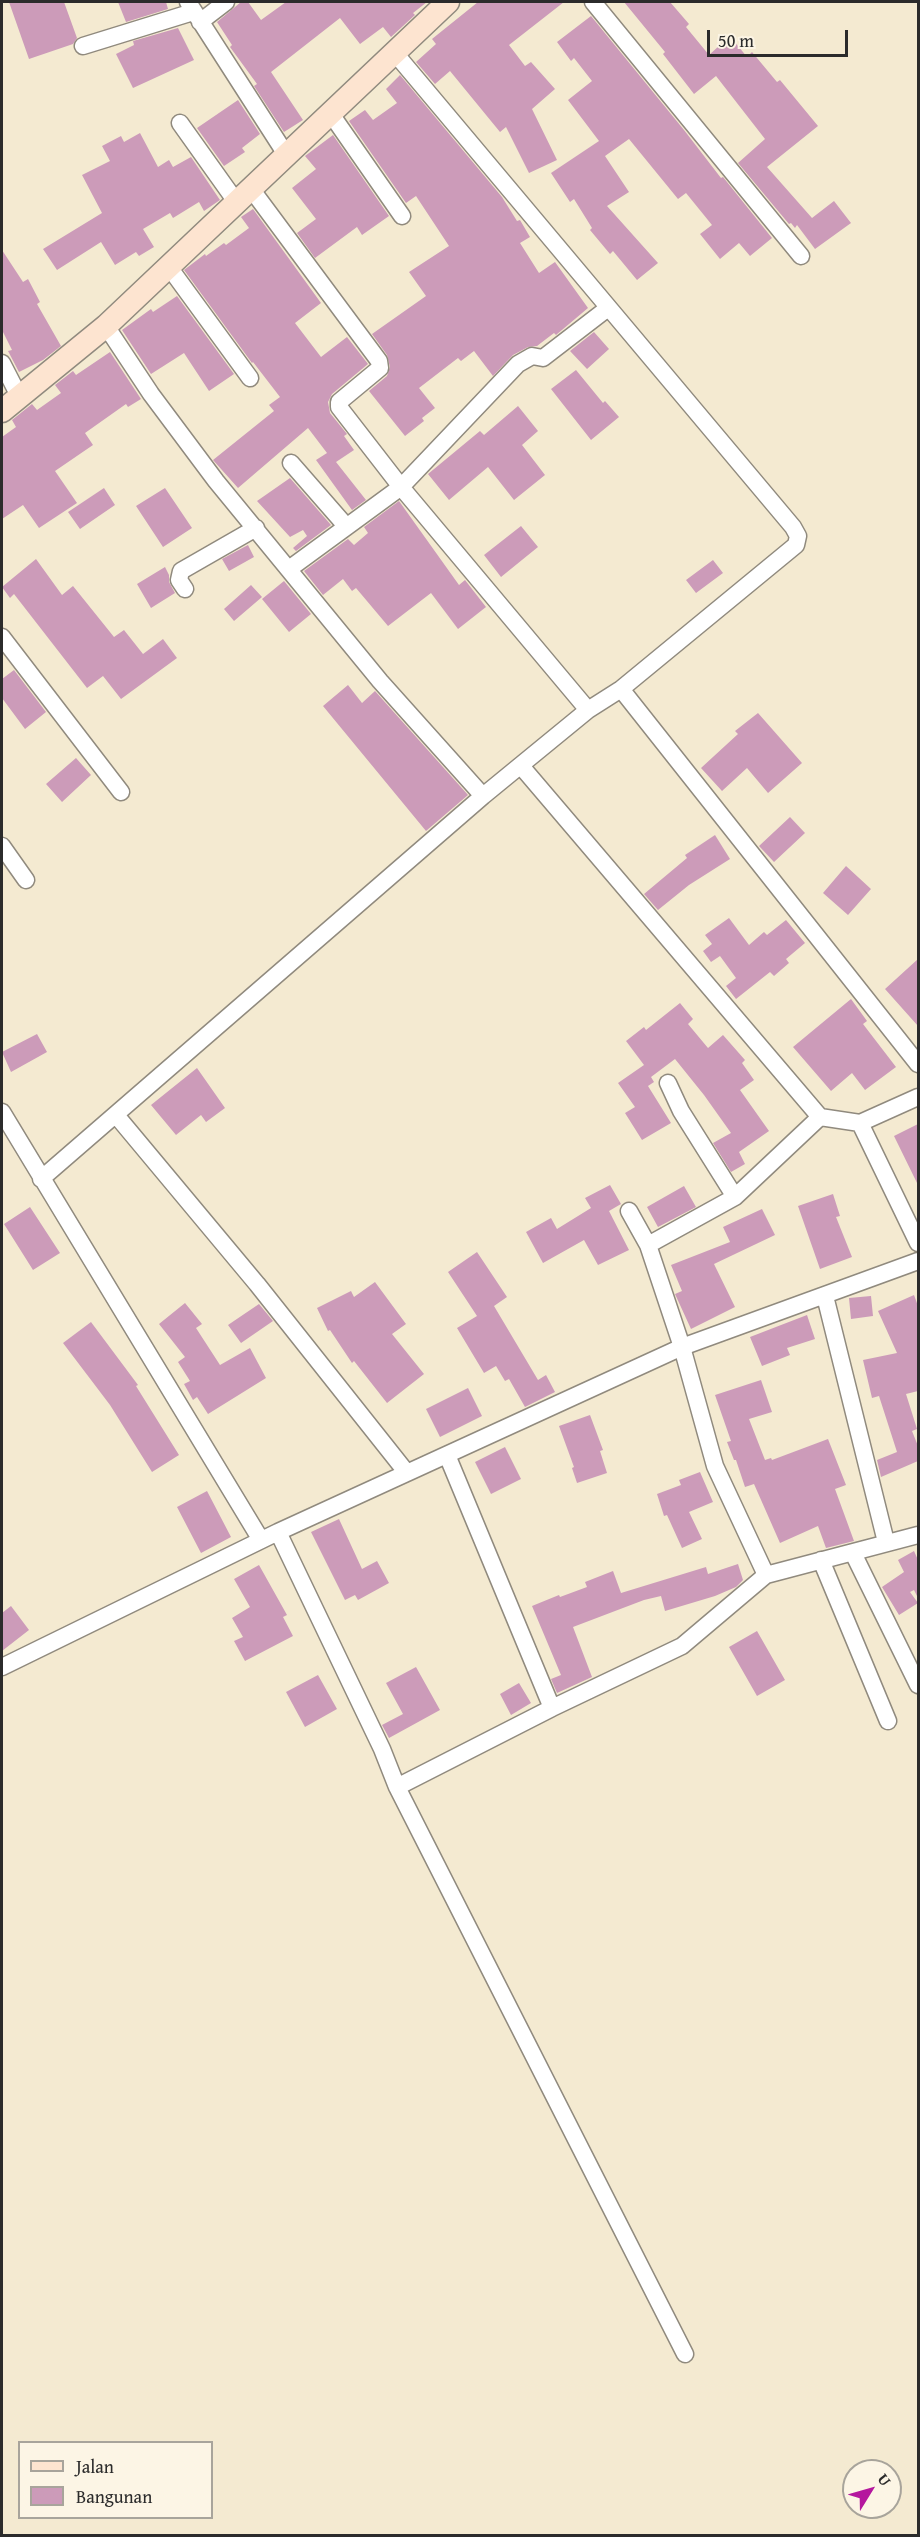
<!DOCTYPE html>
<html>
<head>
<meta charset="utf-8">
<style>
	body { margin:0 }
	#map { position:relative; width:920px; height:2537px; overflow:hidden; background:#f4ead1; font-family:"Gentium Book Plus",serif }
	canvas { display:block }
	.frame { position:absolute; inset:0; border:3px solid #2b2b2b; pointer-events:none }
	.legend { position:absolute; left:18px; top:2441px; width:195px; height:78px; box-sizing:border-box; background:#fcf5e5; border:2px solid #a8a49b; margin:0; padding:8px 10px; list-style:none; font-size:18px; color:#2b2b2b }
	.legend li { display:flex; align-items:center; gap:12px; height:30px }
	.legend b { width:30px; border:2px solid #a8a49b }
	.north { position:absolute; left:842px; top:2459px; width:60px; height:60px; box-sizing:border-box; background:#fcf5e5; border:2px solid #a8a49b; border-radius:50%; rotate:53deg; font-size:16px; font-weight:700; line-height:24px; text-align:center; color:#2b2b2b }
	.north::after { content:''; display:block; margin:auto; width:21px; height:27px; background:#b5179e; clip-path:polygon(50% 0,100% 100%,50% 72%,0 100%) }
	.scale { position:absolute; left:707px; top:30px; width:141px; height:27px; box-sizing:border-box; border:3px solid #2b2b2b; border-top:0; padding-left:8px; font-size:18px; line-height:21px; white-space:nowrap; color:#2b2b2b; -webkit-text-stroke:4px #fcf5e5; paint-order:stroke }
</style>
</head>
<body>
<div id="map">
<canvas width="920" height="2537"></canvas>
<div class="frame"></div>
<ul class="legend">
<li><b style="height:8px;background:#fde4d0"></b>Jalan</li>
<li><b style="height:16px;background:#cc9bb9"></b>Bangunan</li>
</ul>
<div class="north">U</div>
<div class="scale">50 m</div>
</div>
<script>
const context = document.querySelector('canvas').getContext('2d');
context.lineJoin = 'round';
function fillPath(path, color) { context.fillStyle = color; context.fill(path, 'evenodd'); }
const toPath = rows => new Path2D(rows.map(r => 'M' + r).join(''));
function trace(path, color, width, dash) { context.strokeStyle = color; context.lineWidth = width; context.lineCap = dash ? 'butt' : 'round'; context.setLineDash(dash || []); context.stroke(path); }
fillPath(toPath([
	[9,2,64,2,77,38,73,44,29,59],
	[118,2,166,2,168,9,126,22],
	[241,2,248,2,261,20,286,2,427,2,413,13,415,15,391,37,383,27,360,44,340,18,271,72,303,120,284,132,254,86,257,84,230,47,232,45,217,22],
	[478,2,564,2,509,45,525,66,531,62,555,89,532,109,557,160,529,173,506,127,500,132,450,71,435,84,416,62,436,44,432,39],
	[624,2,670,2,689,24,686,27,709,55,730,36,747,57,752,52,777,82,780,80,818,126,767,167,812,218,834,201,851,223,815,249,797,225,795,228,791,223,789,224,738,163,765,139,716,76,694,94,663,54,665,52],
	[591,16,684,130,721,178,723,177,772,238,750,256,739,243,720,259,700,234,712,225,686,193,678,199,629,139,605,156,629,192,607,206,658,263,637,280,613,251,610,254,590,230,592,228,574,199,570,202,551,173,599,141,568,100,592,81,574,58,571,61,557,42],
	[178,28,194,60,133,88,116,54,134,45,133,41],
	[400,75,502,197,517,221,520,220,530,237,520,243,539,273,555,262,588,308,556,335,554,333,537,346,528,347,513,355,493,376,474,351,461,361,458,358,419,388,435,408,422,418,424,421,405,436,369,391,387,376,390,367,387,355,372,334,426,296,409,272,449,246,416,196,406,203,349,121,365,110,373,120,397,103,386,89],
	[238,100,260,134,242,148,245,152,224,166,197,128],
	[140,133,158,167,169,160,173,167,191,157,220,200,204,211,199,202,173,218,170,213,143,229,154,247,139,256,136,252,115,265,101,242,57,270,43,249,102,213,82,175,110,161,102,146,121,136,124,142],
	[333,135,389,216,362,235,357,227,315,258,297,233,316,219,292,188,316,169,305,156],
	[253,209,321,303,295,323,321,357,347,337,368,364,332,394,328,402,330,413,347,434,344,436,354,450,336,462,366,500,352,510,316,460,327,453,308,428,238,488,213,460,274,411,269,405,280,397,253,362,252,363,184,270,205,254,206,256,224,243,226,245,249,228,241,217],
	[2,250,23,282,28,279,40,302,37,304,61,346,43,360,19,372,8,351,12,350,2,330],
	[177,296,234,374,209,391,184,353,151,374,122,330,151,309,153,312],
	[594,332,609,349,587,369,570,351],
	[110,352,141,399,128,407,126,404,85,433,93,445,55,471,77,503,39,528,23,505,2,519,2,437,16,427,12,420,32,404,37,410,61,393,55,385,73,371,76,375],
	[576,370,603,403,605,401,619,417,591,440,551,389],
	[518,406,538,431,522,445,545,475,514,500,488,467,449,500,428,474,480,431,484,435],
	[290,478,331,525,296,551,293,548,307,536,303,530,290,537,257,501],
	[104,488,115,505,80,529,68,512],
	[165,488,192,528,163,547,136,506],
	[399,501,459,585,465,580,486,607,458,629,431,593,388,626,356,588,352,591,343,579,323,595,304,571,348,539,354,545,368,533,364,527],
	[521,526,538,547,501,577,484,555],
	[248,545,254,557,229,571,222,559],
	[36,559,62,595,73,586,114,637,124,630,143,654,163,639,177,658,121,699,103,676,87,688,14,594,10,598,2,587],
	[713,560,723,573,696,593,686,580],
	[165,567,169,575,169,582,175,593,151,608,137,584],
	[284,581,311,614,289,632,262,599],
	[251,585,262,597,234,621,224,609],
	[14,670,46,712,25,729,2,698,2,679],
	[348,685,362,703,375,691,468,795,426,831,323,706],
	[758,713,802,763,768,793,747,768,722,791,701,768,738,734,735,731],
	[76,758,91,775,62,802,46,784],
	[790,817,805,833,774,862,759,846],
	[715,835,730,859,689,885,658,910,644,894,687,858,685,855],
	[846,866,871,889,848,915,823,893],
	[729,918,749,945,764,932,767,935,786,920,805,943,786,959,789,963,774,976,770,972,736,999,726,986,736,978,720,956,711,962,703,951,712,944,705,935],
	[918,959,918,1026,885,989],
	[851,999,867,1021,863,1024,896,1067,865,1090,852,1073,831,1091,793,1047],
	[680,1003,693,1019,688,1024,708,1048,723,1035,745,1060,742,1063,754,1080,740,1090,769,1131,739,1152,745,1164,731,1172,713,1143,731,1133,704,1095,675,1059,651,1077,654,1082,648,1086,671,1123,642,1140,625,1113,635,1107,618,1083,644,1065,626,1041,644,1027,646,1030],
	[37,1034,47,1052,11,1072,2,1052],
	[197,1068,225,1108,206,1122,201,1115,176,1135,151,1105],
	[918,1124,918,1185,894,1136],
	[610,1185,621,1204,609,1211,629,1250,598,1265,584,1240,543,1263,526,1232,551,1218,557,1229,591,1208,585,1198],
	[684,1186,696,1207,658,1227,647,1207],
	[833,1194,840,1216,836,1217,852,1257,820,1269,798,1206],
	[30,1207,60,1253,33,1270,4,1224],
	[762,1209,775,1235,714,1264,735,1307,691,1329,675,1294,682,1291,671,1265,730,1242,723,1227],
	[477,1252,507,1297,494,1306,538,1380,546,1375,555,1392,525,1407,509,1379,505,1381,496,1366,484,1373,457,1328,477,1316,448,1272],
	[375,1282,406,1324,392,1334,424,1374,387,1403,354,1361,352,1363,330,1330,328,1331,317,1308,351,1291,354,1297],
	[914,1295,918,1306,918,1391,906,1394,917,1429,912,1431,918,1446,918,1461,881,1477,877,1460,897,1452,879,1396,872,1398,863,1360,897,1353,878,1311],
	[871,1296,873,1316,851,1319,849,1298],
	[185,1303,202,1324,196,1328,220,1365,250,1348,266,1378,208,1414,197,1397,193,1400,184,1384,190,1381,178,1362,185,1357,159,1324],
	[259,1304,273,1321,241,1343,228,1325],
	[807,1315,815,1339,787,1348,790,1355,762,1366,750,1337],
	[91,1322,138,1385,136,1386,179,1455,152,1472,110,1405,63,1343],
	[761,1380,772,1412,749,1419,765,1460,771,1458,772,1460,828,1439,846,1485,835,1489,854,1541,826,1548,818,1526,780,1543,754,1484,745,1487,736,1460,734,1460,727,1442,731,1441,715,1395],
	[468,1388,482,1416,440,1437,426,1409],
	[590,1415,603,1450,600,1451,607,1473,577,1483,572,1468,574,1467,559,1426],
	[505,1447,521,1479,491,1494,475,1462],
	[700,1472,713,1502,689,1512,702,1539,682,1548,667,1515,664,1516,657,1494,681,1485,679,1480],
	[207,1491,231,1537,201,1553,177,1507],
	[339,1519,362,1569,377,1561,389,1583,358,1600,355,1595,345,1600,311,1532],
	[914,1551,918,1560,918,1598,914,1590,910,1592,918,1603,899,1615,882,1587,904,1572,898,1560],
	[738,1564,743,1580,736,1587,715,1596,665,1611,661,1596,644,1600,573,1627,592,1677,557,1693,551,1679,561,1675,532,1606,559,1595,560,1597,587,1587,585,1582,613,1571,621,1593,706,1567,708,1574],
	[259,1565,287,1615,283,1617,293,1636,245,1661,234,1641,243,1637,232,1618,250,1607,234,1579],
	[11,1606,29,1630,2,1651,2,1613],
	[757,1631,785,1680,757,1696,729,1647],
	[416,1667,440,1710,389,1738,382,1725,403,1714,386,1683],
	[318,1675,337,1709,305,1727,286,1692],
	[519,1683,531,1703,511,1715,500,1694]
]), '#cc9bb9');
const street = toPath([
	[188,2,287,156],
	[593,2,801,256],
	[200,22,226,2],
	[83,46,193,12],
	[331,114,402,216],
	[180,123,237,203],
	[252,190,379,361,380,368,339,402,339,407,401,487,588,710,621,689,796,545,798,536,793,527,394,52],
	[169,267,250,378],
	[106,326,151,394,216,481,380,681,483,796],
	[2,363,19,396],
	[291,463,346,526],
	[289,569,401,487,518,364,532,356,543,358,608,308],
	[185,589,179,580,181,571,256,528],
	[2,637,121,792],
	[621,689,918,1064],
	[521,766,820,1117,860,1123,918,1097],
	[2,846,26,880],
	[668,1083,681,1111,735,1197],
	[2,1112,261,1540],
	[116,1115,257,1284,407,1473],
	[860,1123,918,1243],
	[41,1179,483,796,588,710],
	[629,1211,648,1245],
	[825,1296,886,1542],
	[447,1455,552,1708],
	[278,1532,382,1749,397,1787,685,2354],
	[853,1553,918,1685],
	[821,1560,888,1721],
	[766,1575,715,1466,682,1347,648,1245,735,1197,820,1117],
	[2,1667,278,1532,682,1347,918,1261],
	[397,1787,552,1708,682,1646,766,1575,918,1535]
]);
const secondary = toPath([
	[2,411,106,326,448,2]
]);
trace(street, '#908a7e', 19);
trace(secondary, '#908a7e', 25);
trace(street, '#fff', 16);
trace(secondary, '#fde4d0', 22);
</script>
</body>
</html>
